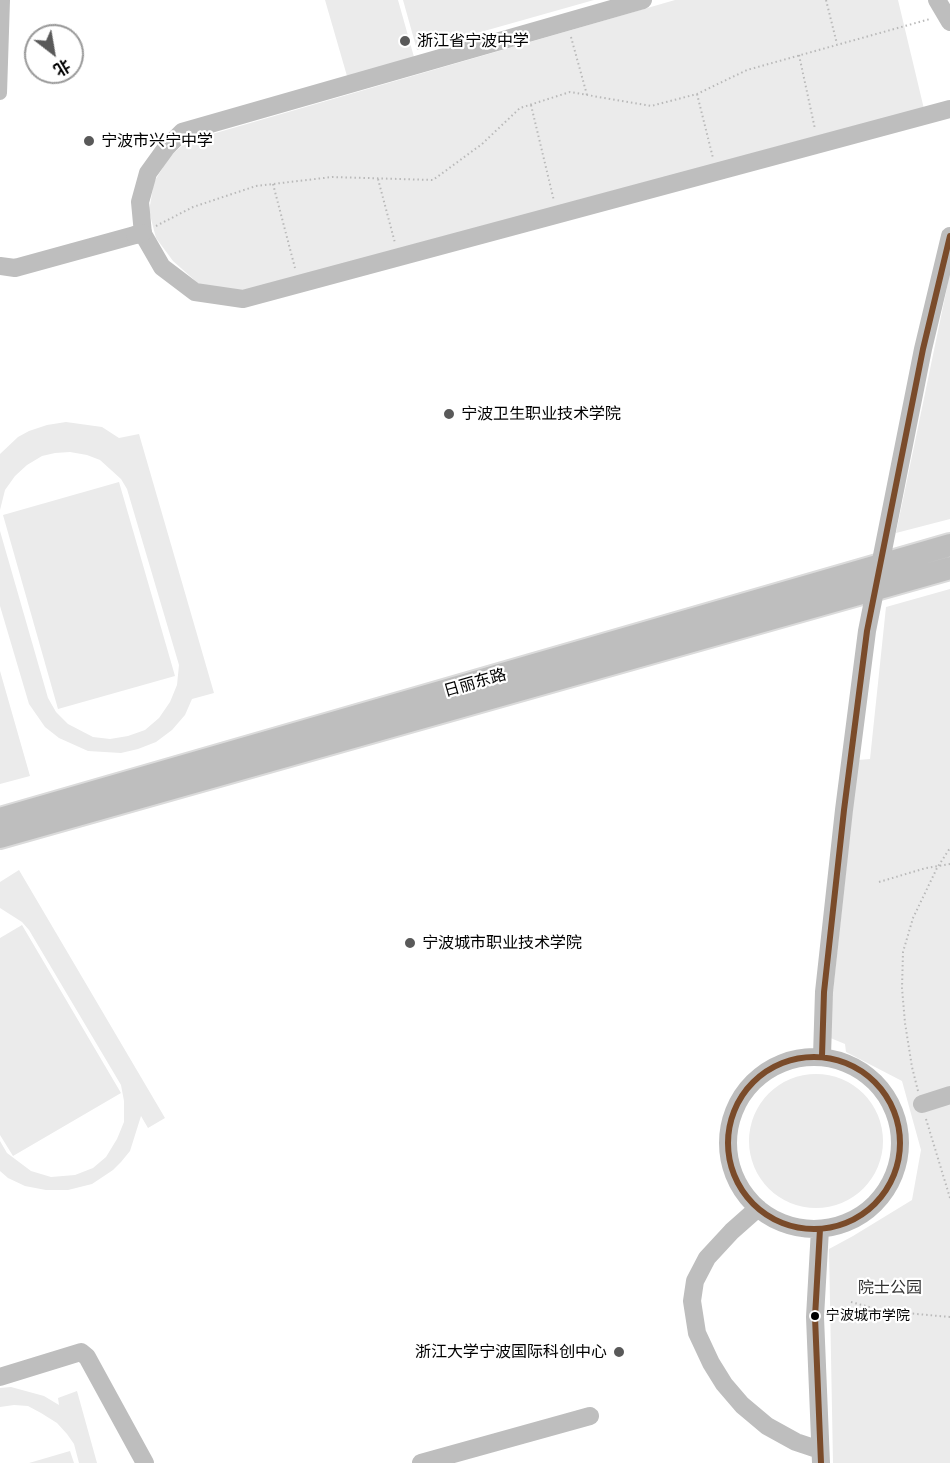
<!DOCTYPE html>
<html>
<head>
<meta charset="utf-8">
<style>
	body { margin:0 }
	#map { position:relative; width:950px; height:1463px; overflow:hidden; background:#fff; font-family:Quicksand,"Noto Sans SC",sans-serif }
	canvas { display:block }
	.north { position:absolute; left:24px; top:24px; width:60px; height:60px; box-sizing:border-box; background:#fff; border:2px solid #999; border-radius:50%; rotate:149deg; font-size:16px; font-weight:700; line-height:24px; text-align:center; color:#000 }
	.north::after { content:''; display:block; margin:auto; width:21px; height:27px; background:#595959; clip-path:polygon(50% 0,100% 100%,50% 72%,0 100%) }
</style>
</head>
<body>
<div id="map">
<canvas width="950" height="1463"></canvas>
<div class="north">北</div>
</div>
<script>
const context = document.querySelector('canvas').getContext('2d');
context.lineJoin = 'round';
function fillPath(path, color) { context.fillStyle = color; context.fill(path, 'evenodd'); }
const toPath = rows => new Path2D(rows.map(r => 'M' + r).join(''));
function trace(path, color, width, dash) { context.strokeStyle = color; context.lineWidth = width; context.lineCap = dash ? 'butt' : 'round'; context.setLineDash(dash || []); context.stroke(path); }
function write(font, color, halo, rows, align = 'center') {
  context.font = font + ' Quicksand,"Noto Sans SC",sans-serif'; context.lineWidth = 4.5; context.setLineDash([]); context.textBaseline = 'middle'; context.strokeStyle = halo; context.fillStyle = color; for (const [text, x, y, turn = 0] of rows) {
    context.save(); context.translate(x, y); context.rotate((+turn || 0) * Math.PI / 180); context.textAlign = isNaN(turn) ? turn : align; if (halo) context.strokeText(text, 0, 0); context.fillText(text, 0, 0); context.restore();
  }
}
fillPath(toPath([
	[325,0,398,0,414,57,347,76],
	[403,0,594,0,417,50],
	[675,0,898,0,924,109,243,291,200,285,173,261,156,238,149,211,154,182,170,156,188,141],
	[950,273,950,519,896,533],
	[66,422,102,427,119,438,139,434,214,693,192,699,185,715,172,730,156,742,138,749,121,753,88,751,59,738,45,727,29,704,0,606,0,531,48,698,56,712,68,724,93,737,110,739,128,736,145,730,159,718,170,702,177,685,179,665,127,489,121,479,100,460,87,455,70,452,55,453,42,456,27,465,15,476,5,490,0,510,0,454,18,437,29,431,47,425],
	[119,482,175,676,58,709,3,515],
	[950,589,950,1463,833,1463,829,1249,853,1236,912,1200,921,1150,902,1081,846,1052,845,1044,828,1037,858,760,870,759,886,607],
	[0,671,30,776,0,784],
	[19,870,165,1118,148,1128,141,1116,130,1151,121,1162,113,1170,92,1184,68,1190,46,1190,25,1186,8,1178,0,1171,0,1141,7,1153,31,1171,51,1177,75,1175,93,1168,106,1157,117,1139,124,1122,124,1101,121,1085,29,930,22,922,0,908,0,882],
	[22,925,121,1093,13,1156,0,1135,0,938],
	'749 1141a67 67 0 1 1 134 0a67 67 0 1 1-134 0Z',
	[11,1387,44,1396,59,1405,58,1398,77,1391,97,1463,79,1463,74,1444,67,1434,57,1423,41,1413,28,1406,14,1405,0,1407,0,1388],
	[70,1451,74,1463,29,1463]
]), '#ebebeb');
trace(toPath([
	[0,93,3,0]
]), '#bebebe', 14);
const major = toPath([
	[0,819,950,545],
	[0,837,950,568]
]);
trace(major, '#dbdbdb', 26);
trace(toPath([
	[826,0,837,44],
	[571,37,587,95],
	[799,55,815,129],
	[697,94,713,158],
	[531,105,554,201],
	[378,179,395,243],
	[273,184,295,268],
	[156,226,193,207,256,186,332,177,433,180,482,144,520,108,570,92,651,106,697,94,747,70,930,19],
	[879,882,926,868,950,864],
	[918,1091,912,1067,905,1023,902,988,903,952,913,918,937,868,950,848],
	[926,1119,950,1198],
	[851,1302,884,1311,950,1317]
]), '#b9b9b9', 2, [1.5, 3]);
trace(toPath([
	[643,0,182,132,166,148,148,173,140,202,143,234,162,267,195,292,243,299,950,109],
	[937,0,950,22],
	[0,266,15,268,135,235],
	[822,1056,824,992,844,810,867,631,923,349,950,236],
	'728 1143a86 86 0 1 1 172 0a86 86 0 1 1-172 0Z',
	[922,1104,950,1095],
	[758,1208,732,1231,707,1258,695,1281,692,1301,697,1333,711,1363,724,1384,742,1405,767,1426,796,1442,820,1450],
	[820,1229,815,1317,821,1463],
	[0,1377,81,1352,87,1357,145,1463],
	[421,1463,590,1416]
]), '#bebebe', 18);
trace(major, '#bebebe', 22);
trace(toPath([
	[135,235,143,233]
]), '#bebebe', 18);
trace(toPath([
	[822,1056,824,992,844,810,867,631,923,349,950,236],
	'728 1143a86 86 0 1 1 172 0a86 86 0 1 1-172 0Z',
	[820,1229,815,1317,821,1463]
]), '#7a4b2a', 6);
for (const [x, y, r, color] of [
	[405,41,6,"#595959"],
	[89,141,6,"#595959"],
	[449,414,6,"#595959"],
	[410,943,6,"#595959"],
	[815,1316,5,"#000"],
	[619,1352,6,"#595959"]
]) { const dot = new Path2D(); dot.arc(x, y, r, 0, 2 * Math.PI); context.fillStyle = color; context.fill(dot); trace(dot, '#fff', 2); }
write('14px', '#000', '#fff', [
	["宁波城市学院",826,1316]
], 'left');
write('16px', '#000', '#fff', [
	["浙江省宁波中学",417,41],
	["宁波市兴宁中学",101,141],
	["宁波卫生职业技术学院",461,414],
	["宁波城市职业技术学院",422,943],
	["浙江大学宁波国际科创中心",607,1352,"right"]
], 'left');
write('16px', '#000', '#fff', [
	["日丽东路",475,683,-16]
]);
write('16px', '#323232', '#fff', [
	["院士公园",890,1288]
]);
</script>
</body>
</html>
